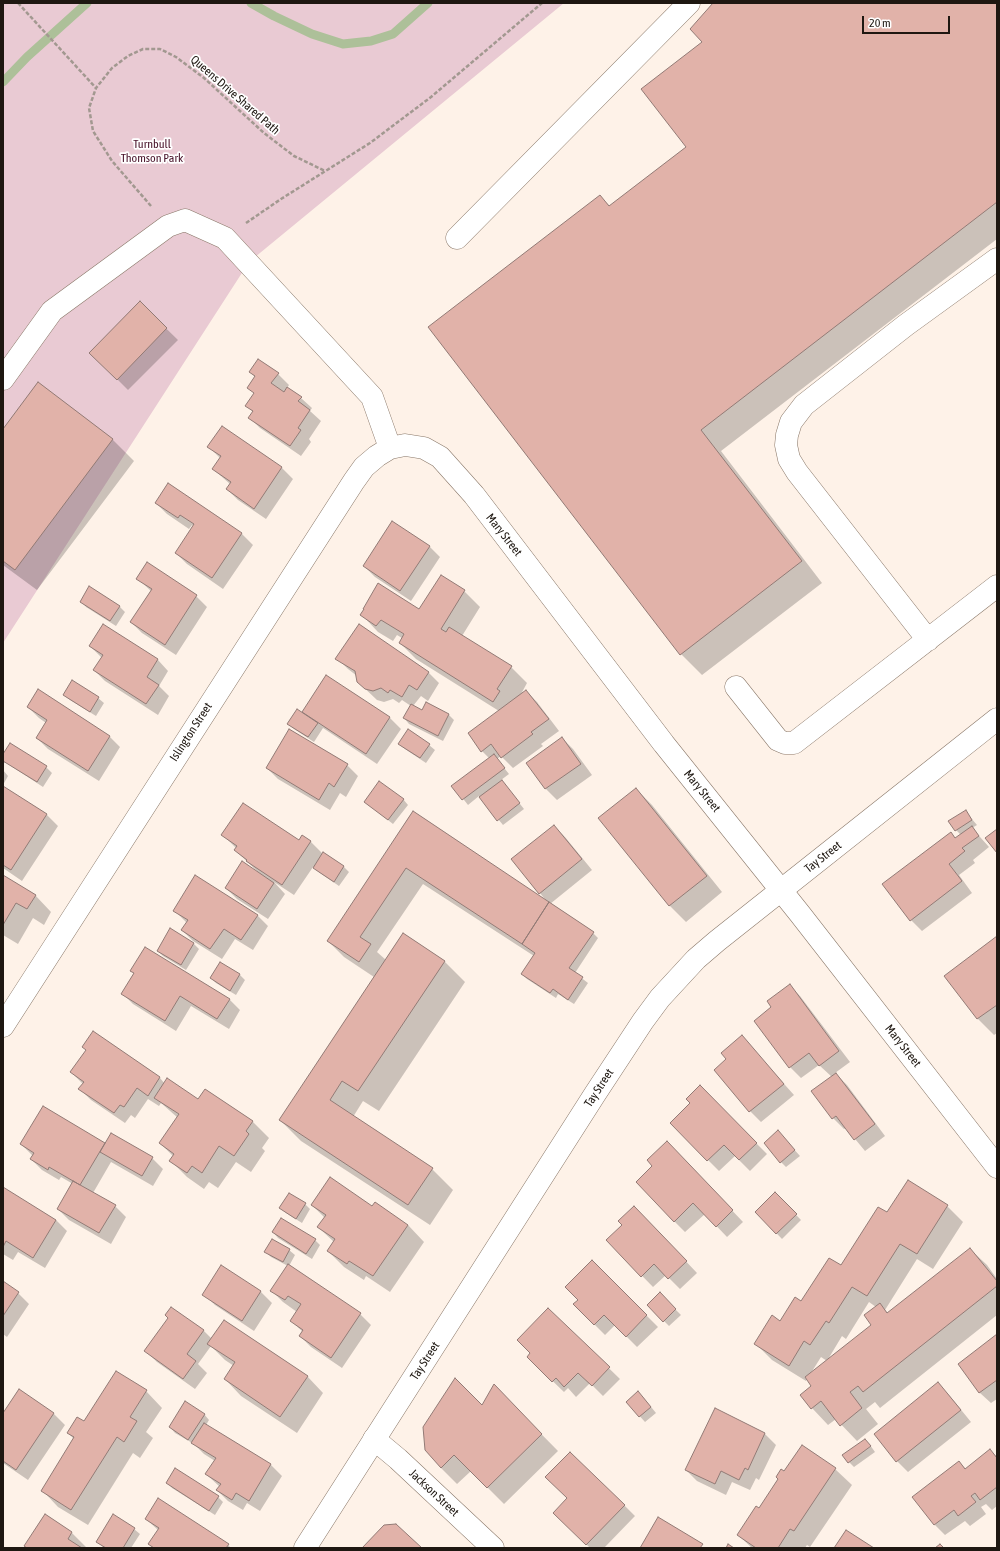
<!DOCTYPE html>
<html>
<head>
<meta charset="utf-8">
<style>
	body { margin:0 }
	#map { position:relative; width:1000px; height:1551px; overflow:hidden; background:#fef2e8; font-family:"Asap Condensed",sans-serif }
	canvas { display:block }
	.frame { position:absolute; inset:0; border:4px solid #1e1711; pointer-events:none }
	.scale { position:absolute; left:862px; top:16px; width:88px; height:18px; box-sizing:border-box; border:2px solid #1e1711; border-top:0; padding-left:5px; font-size:12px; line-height:14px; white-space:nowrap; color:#1e1711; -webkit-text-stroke:3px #fff; paint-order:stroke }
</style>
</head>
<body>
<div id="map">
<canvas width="1000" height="1551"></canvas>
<div class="frame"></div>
<div class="scale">20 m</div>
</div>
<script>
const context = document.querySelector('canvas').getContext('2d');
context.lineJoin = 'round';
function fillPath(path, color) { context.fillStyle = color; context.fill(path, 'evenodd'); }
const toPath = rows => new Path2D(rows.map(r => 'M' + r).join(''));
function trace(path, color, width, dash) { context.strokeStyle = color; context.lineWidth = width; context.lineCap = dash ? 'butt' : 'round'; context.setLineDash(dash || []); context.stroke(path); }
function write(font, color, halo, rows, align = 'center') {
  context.font = font + ' "Asap Condensed",sans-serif'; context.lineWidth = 3.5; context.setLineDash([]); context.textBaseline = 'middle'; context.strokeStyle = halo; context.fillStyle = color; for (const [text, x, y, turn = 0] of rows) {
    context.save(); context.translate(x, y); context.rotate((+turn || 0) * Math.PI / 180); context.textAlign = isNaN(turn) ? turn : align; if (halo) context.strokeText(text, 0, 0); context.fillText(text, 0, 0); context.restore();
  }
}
fillPath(toPath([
	[3,3,564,3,249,262,3,643]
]), '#e9cad3');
fillPath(toPath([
	[715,3,997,3,997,239,721,451,822,583,702,675,681,654,600,197,610,206,687,147,703,43],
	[140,303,178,340,128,390,91,353],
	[250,372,278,374,289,385,287,388,301,398,312,408,310,411,321,421,309,439,311,442,301,456,260,428,250,418,253,412,247,406,255,394,249,388,255,377],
	[38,384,113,440,134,461,37,590,3,565,3,431],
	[222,427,282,468,293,479,266,519,238,500,227,489,230,484,213,469,221,459,209,447],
	[168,484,242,534,253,545,223,589,187,564,176,553,194,526,192,525,189,529,167,514,156,503],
	[429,546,440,557,411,601,375,577,364,566],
	[138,579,196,596,207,607,176,655,142,633,131,622,151,591],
	[90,587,120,607,125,612,116,626,86,607,81,601],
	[464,591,480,607,462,636,511,667,527,683,520,696,526,691,537,702,559,731,541,744,543,746,513,768,501,756,497,759,509,774,501,780,524,809,503,825,479,796,468,805,453,786,489,758,482,751,499,711,416,659,400,643,402,638,397,635,393,641,378,632,362,615,420,610],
	[90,646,158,660,168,671,159,686,169,696,158,715,105,681,94,670,102,658],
	[337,658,428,672,439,683,428,701,421,696,413,706,422,711,426,704,449,715,454,720,443,741,409,724,404,718,411,706,402,700,399,703,393,699,384,702,377,700,358,682,357,676,348,669],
	[326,676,390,718,401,729,377,764,323,728,314,742,294,729,288,723,306,715,303,712],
	[64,695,98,698,104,703,96,716,70,700],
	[28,707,109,736,120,747,99,781,48,749,37,738,46,723,39,718],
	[562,738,573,749,592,775,557,800,546,789,527,763],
	[399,744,429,745,435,750,426,763,405,749],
	[3,756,46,767,52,773,43,787,5,762,3,765],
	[347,765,358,776,346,797,340,793,330,810,278,779,267,768],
	[3,770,8,776,3,785],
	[4,788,47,815,58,826,22,881,3,868],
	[636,789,652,805,722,892,686,922,669,905],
	[403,799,408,805,393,824,365,802],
	[965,811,977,825,972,828,989,847,973,860,975,863,959,875,972,893,922,931,911,920,951,833,956,839,961,835,956,830],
	[413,812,547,902,540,893,554,826,565,837,592,870,550,904,593,933,598,938,575,973,588,983,574,1004,558,994,556,998,527,979,522,974,534,956,423,884,377,952,386,960,444,961,465,982,379,1111,363,1101,353,1117,432,1169,453,1190,430,1225,301,1141,280,1120,374,977,344,957,328,941],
	[223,835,299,841,302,836,311,842,323,854,344,867,349,872,339,886,320,873,313,867,294,895,274,882,285,894,268,919,237,899,226,888,259,873,235,850,236,848],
	[3,876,35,895,51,912,44,925,33,918,18,944,3,935],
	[174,910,257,915,268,926,253,950,235,939,222,959,193,941,182,930,187,923],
	[997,937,997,1033,994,1035,978,1019,946,976],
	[193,943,199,949,186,970,163,956,158,951],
	[220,963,240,975,245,980,236,995,216,983,211,978],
	[134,973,229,999,240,1010,229,1029,191,1006,176,1031,133,1004,122,993],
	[789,985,800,996,850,1062,835,1073,847,1085,885,1136,865,1151,846,1128,844,1129,833,1118,813,1091,832,1077,819,1065,801,1078,790,1067,755,1021,773,1007],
	[93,1033,160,1078,165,1084,199,1100,252,1121,269,1138,262,1148,265,1151,251,1172,236,1162,218,1188,209,1182,204,1189,187,1177,171,1161,174,1157,160,1143,178,1118,161,1103,159,1106,148,1099,135,1118,131,1115,125,1123,91,1100,80,1089,83,1084,71,1072,87,1051,83,1047],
	[742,1037,794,1095,761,1122,750,1111,727,1059],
	[700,1087,767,1154,750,1171,735,1156,719,1171,671,1123,692,1103],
	[43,1107,105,1144,152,1158,163,1169,153,1186,111,1162,93,1193,115,1206,126,1217,111,1244,69,1220,58,1209,73,1184,61,1177,59,1180,42,1170,31,1159,33,1156,21,1144],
	[783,1137,800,1156,786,1167,781,1162],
	[678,1153,743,1222,727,1237,705,1214,685,1232,674,1221],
	[3,1189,56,1220,67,1231,45,1268,18,1252,13,1260,3,1254],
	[775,1193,801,1220,782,1239,756,1212],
	[305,1204,310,1209,302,1223,286,1213,281,1208],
	[312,1205,372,1207,408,1225,424,1242,390,1292,366,1276,364,1280,344,1267,328,1251,334,1242,318,1227,325,1218],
	[947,1206,963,1222,933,1269,917,1259,885,1310,889,1314,970,1249,987,1265,997,1279,997,1315,880,1408,875,1402,866,1409,878,1424,857,1441,836,1419,828,1425,812,1408,801,1395,813,1386,807,1379,806,1381,772,1360,755,1343,842,1267,887,1214],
	[869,1302,876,1307,873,1325,811,1373,821,1357,827,1361,842,1336,846,1339],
	[645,1218,697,1273,680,1289,666,1275,653,1287,607,1240],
	[273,1232,315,1240,320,1245,312,1259,278,1238],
	[289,1250,295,1255,289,1266,360,1314,371,1325,342,1368,311,1347,300,1336,303,1332,291,1321,297,1312,283,1302,272,1291,288,1266,271,1257,266,1252],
	[592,1261,658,1327,637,1347,615,1325,605,1335,574,1304,579,1300],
	[221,1267,261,1292,272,1303,254,1331,215,1305,204,1294],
	[3,1282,18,1293,29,1304,7,1337,3,1334],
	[660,1294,681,1315,669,1326,648,1305],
	[548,1309,620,1379,603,1396,590,1383,576,1397,568,1388,564,1392,539,1368,531,1353],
	[203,1330,212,1339,307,1376,323,1393,297,1433,241,1396,225,1379,234,1366,225,1360,211,1346,198,1364,207,1373,195,1389,157,1362,146,1351],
	[997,1336,997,1399,991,1403,980,1393,959,1364],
	[938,1384,949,1395,971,1422,908,1472,897,1461],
	[494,1386,558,1451,504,1504,471,1471,457,1484,441,1468,426,1449,483,1406],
	[19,1391,54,1414,65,1425,28,1480,3,1463,3,1415],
	[146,1391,162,1408,146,1432,153,1438,140,1458,133,1453,88,1525,58,1507,42,1490,74,1439,68,1433,84,1423],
	[643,1397,656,1413,645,1422,627,1402],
	[715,1410,765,1434,776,1445,759,1480,756,1478,750,1490,732,1482,726,1495,697,1481,686,1470],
	[204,1414,209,1420,206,1425,271,1465,282,1476,260,1511,247,1503,243,1510,228,1501,217,1490,220,1487,206,1474,215,1461,204,1454,194,1444,175,1433,170,1427],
	[870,1445,875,1452,854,1467,849,1462],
	[990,1450,997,1457,997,1506,992,1510,986,1504,981,1507,986,1514,970,1526,965,1521,945,1535,935,1525,959,1462,966,1469],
	[835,1469,852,1485,810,1547,807,1545,805,1548,752,1548,738,1535,759,1509,785,1472],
	[167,1482,218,1497,223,1502,215,1515,172,1488],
	[624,1505,635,1516,604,1548,590,1548,555,1513],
	[146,1519,228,1545,231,1548,154,1548,149,1544,158,1530],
	[134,1529,140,1534,131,1548,104,1548,97,1541],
	[72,1533,87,1548,27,1548]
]), '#0003');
trace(toPath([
	[251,3,274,16,312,34,343,44,371,41,393,34,428,3],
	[3,82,27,57,87,3]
]), '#adc099', 9);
const building = toPath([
	[713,3,997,3,997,202,701,430,802,561,680,655,428,327,600,195,609,206,686,147,641,89,702,42,690,29,713,3],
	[140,301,167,328,117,380,89,353,140,301],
	[258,359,279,373,271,383,284,392,287,387,302,397,298,401,310,410,298,428,301,430,290,446,248,418,253,411,245,406,254,393,247,388,255,376,249,372,258,359],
	[38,382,113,439,15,570,3,561,3,429,38,382],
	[222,426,282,467,254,509,226,489,231,482,212,469,221,456,207,447,222,426],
	[168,483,242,533,212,578,175,553,194,524,180,515,178,518,155,503,168,483],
	[392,521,430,546,400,591,363,566,392,521],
	[147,562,197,595,165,645,130,622,152,589,136,579,147,562],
	[441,575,465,590,441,629,446,632,449,627,512,666,497,689,500,691,493,702,399,643,404,634,381,620,376,626,360,615,364,609,363,609,378,583,419,609,441,575],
	[89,586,120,606,110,621,80,602,89,586],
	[103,624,158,659,147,677,159,685,146,704,93,670,103,655,89,646,103,624],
	[359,624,429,672,417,690,409,685,402,697,390,690,388,693,381,688,373,691,365,689,357,682,355,671,335,659,359,624],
	[326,675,390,717,366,754,302,712,326,675],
	[72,680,99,697,90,712,63,695,72,680],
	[38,689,110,736,88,771,36,738,47,720,27,707,38,689],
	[526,690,549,719,531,732,533,734,501,758,491,744,481,752,468,733,526,690],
	[426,702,449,714,438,736,403,718,411,704,422,710,426,702],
	[297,709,318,723,308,737,287,724,297,709],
	[289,729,348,764,334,787,329,783,319,800,266,768,289,729],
	[408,729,430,744,420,758,398,744,408,729],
	[562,737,581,764,545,789,526,763,562,737],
	[10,743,47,766,37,782,3,761,3,754,10,743],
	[494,754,505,768,462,800,451,786,494,754],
	[502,780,520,803,497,821,479,797,502,780],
	[379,781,404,799,388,820,364,802,379,781],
	[3,786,47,814,11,870,3,865,3,786],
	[636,788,707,876,669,906,598,818,636,788],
	[243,803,299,840,302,835,311,841,282,885,246,861,247,860,234,850,237,846,221,835,243,803],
	[966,810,972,820,955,831,948,821,966,810],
	[413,811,549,902,522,944,406,868,360,937,371,944,359,962,327,941,413,811],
	[554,825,582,859,539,894,511,859,554,825],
	[972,826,979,836,962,848,965,851,949,864,962,881,910,921,882,884,951,832,955,838,972,826],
	[997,829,997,853,985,838,997,829],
	[323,852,344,866,334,882,313,868,323,852],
	[242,861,274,883,257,909,225,888,242,861],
	[3,875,36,895,27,909,16,903,3,925,3,875],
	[195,875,258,915,241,940,224,929,210,949,181,930,188,920,173,911,195,875],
	[549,902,594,932,569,968,583,977,568,1000,553,989,550,993,521,974,535,953,522,944,549,902],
	[170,928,194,943,181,965,157,951,170,928],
	[403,933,445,961,358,1091,342,1081,330,1100,433,1168,408,1205,279,1120,403,933],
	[997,936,997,1005,977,1019,944,976,997,936],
	[145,947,230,999,217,1019,180,996,165,1021,121,994,134,973,130,971,145,947],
	[220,962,240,974,230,991,210,978,220,962],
	[790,984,839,1051,819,1066,809,1053,789,1068,754,1021,771,1007,767,1001,790,984],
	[93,1031,160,1077,148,1096,137,1088,124,1107,120,1105,114,1113,78,1089,84,1082,70,1072,86,1050,82,1047,93,1031],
	[742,1035,784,1084,749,1112,714,1070,726,1059,721,1053,742,1035],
	[836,1073,875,1124,854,1140,836,1116,832,1119,811,1091,836,1073],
	[167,1078,198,1099,205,1089,253,1121,246,1131,249,1134,234,1156,219,1146,202,1173,192,1166,187,1173,169,1161,174,1154,159,1143,179,1114,154,1098,167,1078],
	[700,1085,757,1143,739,1160,724,1145,707,1161,670,1123,690,1103,686,1099,700,1085],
	[43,1106,105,1143,80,1185,49,1167,48,1170,30,1159,34,1153,20,1144,43,1106],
	[778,1130,795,1150,780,1163,764,1143,778,1130],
	[111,1133,153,1157,142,1176,100,1152,111,1133],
	[667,1141,733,1210,716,1227,693,1203,674,1222,636,1182,652,1166,647,1160,667,1141],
	[330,1177,372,1206,375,1202,408,1225,373,1276,349,1261,347,1264,327,1251,335,1239,317,1227,326,1215,311,1205,330,1177],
	[908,1180,948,1205,917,1254,900,1244,867,1296,852,1287,829,1323,826,1321,810,1345,804,1341,789,1366,754,1344,772,1315,780,1321,795,1297,801,1301,829,1258,841,1265,878,1207,887,1212,908,1180],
	[73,1181,116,1205,99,1233,57,1209,73,1181],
	[3,1187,56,1220,33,1258,6,1241,3,1247,3,1187],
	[775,1192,797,1214,776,1234,755,1212,775,1192],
	[289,1193,306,1203,296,1219,279,1208,289,1193],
	[634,1206,687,1261,668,1279,654,1264,641,1277,606,1240,622,1225,618,1221,634,1206],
	[281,1218,316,1239,306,1254,272,1232,281,1218],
	[272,1239,290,1249,283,1262,264,1252,272,1239],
	[970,1248,997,1281,997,1286,863,1392,858,1386,850,1392,862,1408,840,1426,821,1401,811,1409,800,1395,811,1386,805,1377,871,1325,864,1315,880,1303,887,1313,970,1248],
	[592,1260,647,1315,626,1337,604,1315,594,1325,573,1304,578,1300,565,1287,592,1260],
	[288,1264,361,1313,331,1358,299,1336,303,1330,290,1321,301,1304,288,1296,285,1300,270,1291,288,1264],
	[221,1265,261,1291,242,1321,202,1295,221,1265],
	[3,1281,19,1292,3,1316,3,1281],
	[660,1292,676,1309,663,1322,647,1305,660,1292],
	[171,1307,204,1330,187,1354,196,1361,183,1379,144,1351,168,1318,165,1315,171,1307],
	[548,1308,610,1367,592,1386,578,1373,564,1387,556,1378,552,1382,527,1357,530,1353,517,1340,548,1308],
	[224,1320,308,1376,280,1417,224,1379,235,1362,207,1344,224,1320],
	[997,1334,997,1380,979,1393,958,1364,997,1334],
	[116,1371,147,1390,130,1417,137,1421,124,1442,117,1437,71,1510,41,1491,74,1437,67,1433,77,1417,84,1421,116,1371],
	[455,1378,482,1405,494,1384,542,1434,487,1488,454,1455,441,1468,425,1450,423,1427,455,1378],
	[938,1382,961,1410,896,1462,874,1434,938,1382],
	[19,1389,54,1413,16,1470,3,1461,3,1413,19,1389],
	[638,1391,651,1407,639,1417,626,1402,638,1391],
	[185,1401,205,1414,188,1440,169,1427,185,1401],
	[715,1408,765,1433,748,1470,745,1468,739,1480,721,1471,715,1484,685,1470,715,1408],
	[204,1423,271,1464,249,1501,236,1493,232,1500,216,1490,221,1484,205,1474,216,1458,191,1443,204,1423],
	[865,1439,871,1446,848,1463,842,1455,865,1439],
	[802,1445,836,1468,794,1531,790,1529,778,1548,756,1548,737,1535,756,1506,759,1508,778,1479,776,1477,781,1469,784,1471,802,1445],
	[990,1449,997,1458,997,1487,980,1500,975,1493,971,1496,976,1502,958,1516,954,1510,934,1525,912,1497,959,1461,965,1469,990,1449],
	[570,1452,625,1505,586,1545,553,1513,567,1498,545,1477,570,1452],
	[175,1468,219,1496,209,1511,166,1483,175,1468],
	[158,1498,229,1544,226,1548,154,1548,148,1544,159,1528,145,1519,158,1498],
	[45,1514,72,1532,68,1539,82,1548,27,1548,24,1546,45,1514],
	[113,1514,135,1528,123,1548,106,1548,96,1542,113,1514],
	[658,1517,703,1544,700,1548,640,1548,658,1517],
	[396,1524,422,1548,362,1548,384,1525,396,1524],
	[846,1530,874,1548,834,1548,846,1530],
	[728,1544,734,1548,726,1548,728,1544],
	[940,1544,944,1548,935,1548,940,1544]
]);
fillPath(building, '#e1b2a9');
trace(building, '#927a75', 1);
const minor = toPath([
	[457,238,689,3],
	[3,379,52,311,168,226,185,220,225,238,372,397,390,448],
	[928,640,797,472,789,459,786,445,787,435,791,422,804,405,906,325,997,259],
	[736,687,778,740,785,743,794,743,997,586],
	[3,1026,354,481,364,467,377,456,390,448,405,445,424,448,440,457,474,495,664,744,800,914,997,1167],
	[374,1439,398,1459,493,1548]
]);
const highway = toPath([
	[305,1548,595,1094,643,1021,660,998,696,959,717,941,997,719]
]);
trace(minor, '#897768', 23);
trace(highway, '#897768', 23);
trace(toPath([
	[18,3,96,88],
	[151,206,112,161,93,131,89,108,96,88,112,68,128,56,143,49,160,49,176,57,204,78,264,133,294,156,325,171],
	[246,223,281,199,370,143,431,97,542,3]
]), '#a29890', 2.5, [4, 2]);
trace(minor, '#fff', 22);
trace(highway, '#fff', 22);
write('12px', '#1e1711', '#fff', [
	["Queens Drive Shared Path",235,95,41],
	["Mary Street",504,535,52],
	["Islington Street",191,732,-57],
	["Mary Street",702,791,51],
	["Tay Street",823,857,-38],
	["Mary Street",903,1046,52],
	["Tay Street",599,1088,-57],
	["Tay Street",425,1361,-57],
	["Jackson Street",434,1493,43]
]);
write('12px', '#481129', '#fff', [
	["Turnbull",152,144],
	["Thomson Park",152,158]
]);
</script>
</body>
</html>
